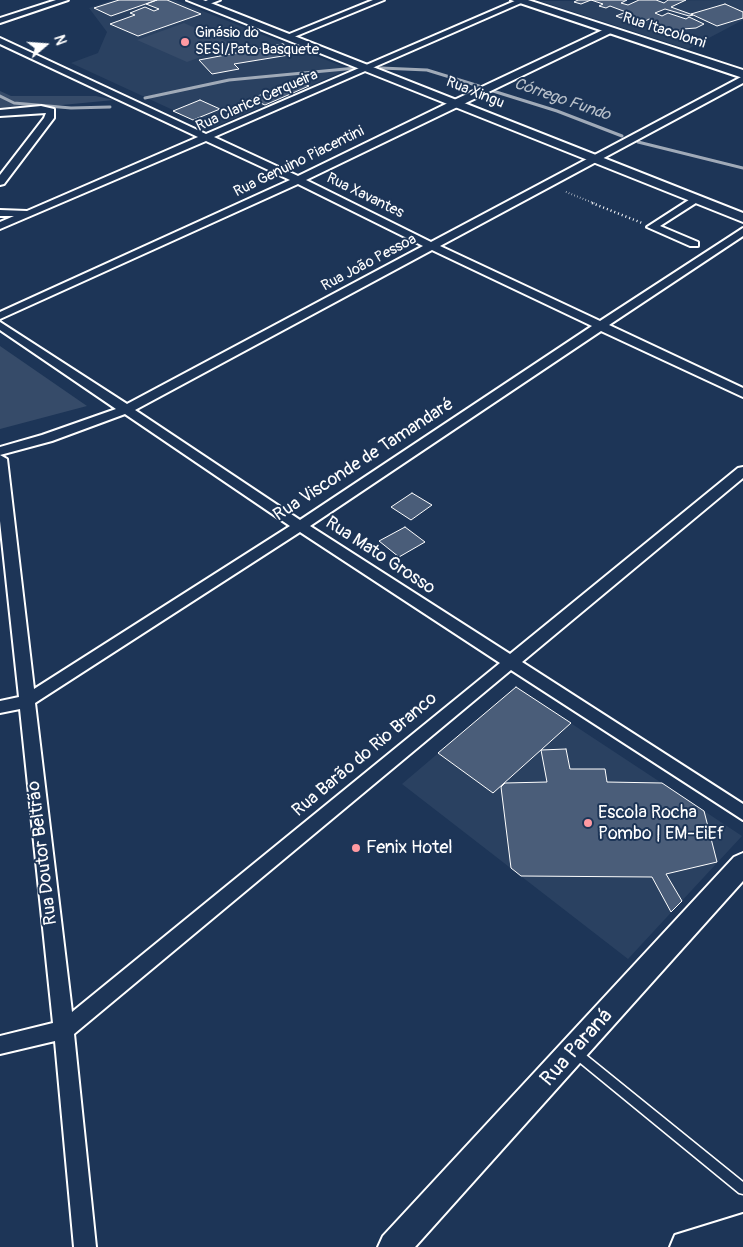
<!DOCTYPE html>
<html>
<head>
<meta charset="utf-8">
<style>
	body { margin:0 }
	#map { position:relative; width:743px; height:1247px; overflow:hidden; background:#1d3557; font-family:Pangolin,sans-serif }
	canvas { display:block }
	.north { position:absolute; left:20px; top:20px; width:50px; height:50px; -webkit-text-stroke:4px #1d3557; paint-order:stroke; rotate:72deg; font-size:14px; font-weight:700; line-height:20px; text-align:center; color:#fff }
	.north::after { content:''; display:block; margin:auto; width:18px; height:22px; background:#fff; clip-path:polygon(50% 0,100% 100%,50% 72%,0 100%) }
</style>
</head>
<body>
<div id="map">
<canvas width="743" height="1247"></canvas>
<div class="north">N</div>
</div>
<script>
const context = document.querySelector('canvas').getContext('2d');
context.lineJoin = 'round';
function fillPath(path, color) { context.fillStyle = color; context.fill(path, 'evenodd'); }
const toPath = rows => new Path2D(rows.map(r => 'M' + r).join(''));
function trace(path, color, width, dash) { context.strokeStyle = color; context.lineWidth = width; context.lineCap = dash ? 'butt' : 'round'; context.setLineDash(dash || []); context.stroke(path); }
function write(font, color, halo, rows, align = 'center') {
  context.font = font + ' Pangolin,sans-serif'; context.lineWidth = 4; context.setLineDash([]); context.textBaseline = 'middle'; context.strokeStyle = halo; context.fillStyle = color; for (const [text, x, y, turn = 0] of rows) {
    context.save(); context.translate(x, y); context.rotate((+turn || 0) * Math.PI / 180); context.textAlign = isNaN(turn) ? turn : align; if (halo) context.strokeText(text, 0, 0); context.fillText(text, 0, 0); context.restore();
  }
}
fillPath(toPath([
	[113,0,175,0,349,69,212,128,71,63,98,53,107,32,89,8],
	[743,0,743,20,688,49,540,1],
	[516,687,742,836,628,959,402,784]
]), '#2a4161');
fillPath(toPath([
	[184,23,234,45,187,62,137,40],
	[0,91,11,96,96,96,114,100,0,111],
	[0,346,87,406,0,429]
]), '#364b69');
trace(toPath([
	[381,68,427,70,479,86],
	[493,91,557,111,622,136],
	[0,96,14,103,71,108,110,107],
	[145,98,229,80,356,68],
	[638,142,743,168]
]), '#a0aab8', 3);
const building = toPath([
	[119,0,157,0,111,16,94,8,119,0],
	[157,0,167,0,201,14,138,36,110,24,135,15,130,13,145,7,154,11,159,9,146,4,157,0],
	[578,0,627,0,621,3,628,5,639,0,656,0,664,3,668,0,686,0,671,7,693,15,689,16,665,9,655,13,662,16,668,13,686,19,689,17,704,24,696,28,683,29,670,35,661,32,668,29,655,24,659,23,649,19,640,24,633,22,637,20,625,16,621,18,616,16,626,12,610,6,606,8,599,6,603,4,591,0,581,4,574,2,578,0],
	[725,4,743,12,743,18,717,26,691,14,725,4],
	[283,44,295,54,234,64,239,69,212,74,199,60,283,44],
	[295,80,309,86,265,105,251,99,295,80],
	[200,100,220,109,193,120,173,111,200,100],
	[412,493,432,505,411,520,391,507,412,493],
	[405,527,425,542,399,557,379,541,405,527],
	[516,687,571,723,493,793,438,753,516,687],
	[566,749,570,769,605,769,607,782,662,783,704,811,717,862,666,874,682,901,671,912,652,877,521,876,511,868,501,787,505,783,547,782,541,750,566,749]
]);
fillPath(building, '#4a5d79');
trace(building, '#fff', 1);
const lane = toPath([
	[577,1049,581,1051,743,1182,743,1194,739,1193,573,1057,572,1054,573,1051,577,1049]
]);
const street = toPath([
	[56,0,68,0,0,23,0,18,56,0],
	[208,0,220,0,204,6,200,4,208,0],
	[373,0,384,0,289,39,282,37,373,0],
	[517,0,528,0,214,137,298,176,452,101,607,28,613,28,613,32,306,180,431,242,743,76,743,83,440,246,600,321,743,228,743,236,609,325,743,388,743,397,601,331,310,526,510,654,738,468,743,467,743,478,522,662,743,804,743,820,511,670,74,1034,96,1247,74,1247,55,1041,0,1054,0,1036,53,1023,20,709,0,713,0,701,19,697,0,521,0,447,42,435,116,409,0,330,0,322,127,404,423,246,298,184,0,319,0,312,290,180,206,141,0,229,0,222,14,216,0,216,0,210,27,211,198,137,0,44,0,38,206,134,517,0],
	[432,250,592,326,300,520,135,410,432,250],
	[125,414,290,526,34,689,7,459,0,455,52,441,125,414],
	[300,532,500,663,72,1012,35,703,300,532],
	[41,106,54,109,54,118,4,184,0,185,0,175,44,118,46,113,0,116,0,110,41,106],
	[695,196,700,199,699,201,660,226,698,242,698,246,690,246,647,227,695,196]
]);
const secondary = toPath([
	[187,0,203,0,743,213,743,222,187,0],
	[511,0,528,0,743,70,743,78,511,0],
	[743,853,743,881,415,1247,378,1247,383,1236,734,857,743,853]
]);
const primary = toPath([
	[743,1214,743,1247,670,1247,675,1235,743,1214]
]);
trace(lane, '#fff', 3);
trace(street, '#fff', 4);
trace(secondary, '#fff', 4);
trace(primary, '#fff', 4);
trace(toPath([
	[566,192,596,204]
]), '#fff', 2, [0.5, 2.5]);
trace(toPath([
	[592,203,642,223]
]), '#fff', 2.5, [1, 3]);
fillPath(lane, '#1d3557');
fillPath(street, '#1d3557');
fillPath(secondary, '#1d3557');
fillPath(primary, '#1d3557');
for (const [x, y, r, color] of [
	[185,42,5,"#ff9aa2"],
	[588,823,5,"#ff9aa2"],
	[356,848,5,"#ff9aa2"]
]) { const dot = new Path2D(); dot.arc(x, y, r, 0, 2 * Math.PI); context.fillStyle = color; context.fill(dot); trace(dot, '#1d3557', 2); }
write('15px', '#fff', '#1d3557', [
	["Rua Itacolomi",664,31,18],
	["Rua Xingu",475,93,22],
	["Rua Clarice Cerqueira",257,101,-24],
	["Rua Genuino Piacentini",299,162,-26],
	["Rua Xavantes",365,196,26],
	["Rua João Pessoa",369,263,-28]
]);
write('15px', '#fff', '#1d3557', [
	["Ginásio do",195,33],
	["SESI/Pato Basquete",195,50]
], 'left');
write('italic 16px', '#b8c0ca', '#1d3557', [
	["Córrego Fundo",562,100,19]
]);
write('18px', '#fff', '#1d3557', [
	["Rua Visconde de Tamandaré",364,460,-33],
	["Rua Mato Grosso",380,556,33],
	["Rua Barão do Rio Branco",365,755,-40],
	["Rua Doutor Beltrão",43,853,-97]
]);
write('18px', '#fff', '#1d3557', [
	["Escola Rocha",598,813],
	["Pombo | EM-EiEf",598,834],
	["Fenix Hotel",366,848]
], 'left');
write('21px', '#fff', '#1d3557', [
	["Rua Paraná",577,1048,-48]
]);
</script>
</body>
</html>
